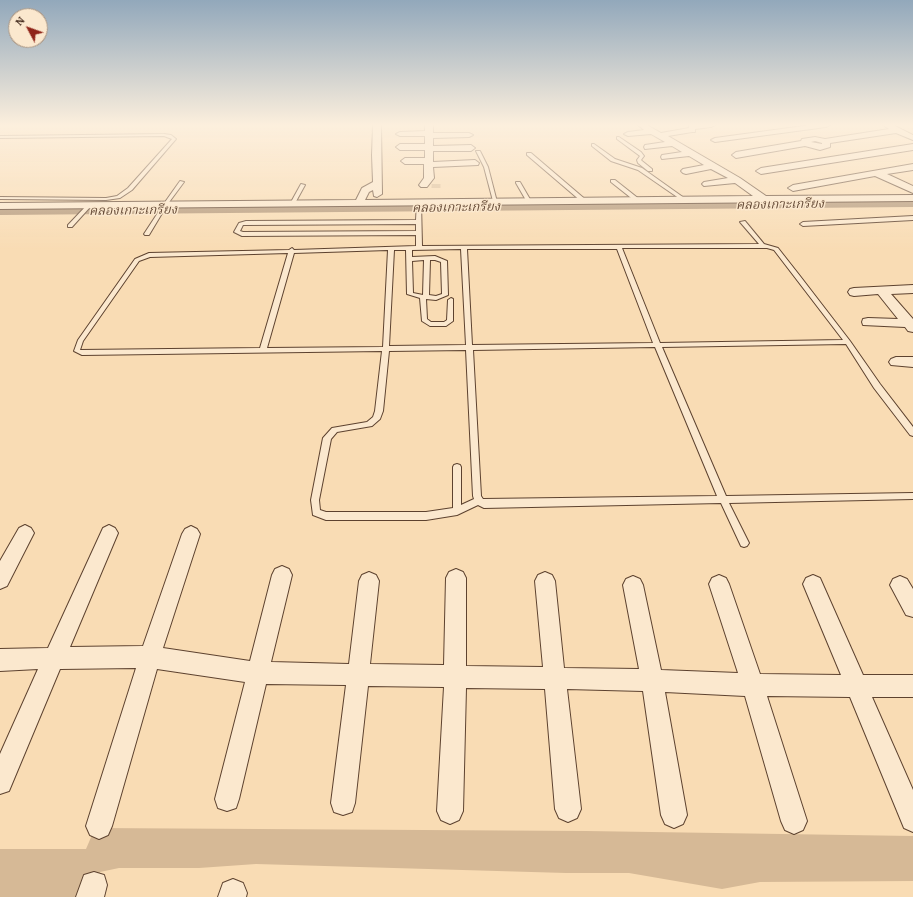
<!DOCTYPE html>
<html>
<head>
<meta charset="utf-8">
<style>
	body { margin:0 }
	#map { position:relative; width:913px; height:897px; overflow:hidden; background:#f9dcb4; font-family:"Gentium Book Plus",serif }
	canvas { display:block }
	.north { position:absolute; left:8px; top:8px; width:40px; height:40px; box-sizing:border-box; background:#fbe8ce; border:1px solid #a7917d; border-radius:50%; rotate:311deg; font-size:11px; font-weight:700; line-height:16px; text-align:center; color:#290f03 }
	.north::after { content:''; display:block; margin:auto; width:14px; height:18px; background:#8f2418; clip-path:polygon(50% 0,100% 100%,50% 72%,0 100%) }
</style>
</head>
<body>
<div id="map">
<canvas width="913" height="897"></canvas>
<div class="north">N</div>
</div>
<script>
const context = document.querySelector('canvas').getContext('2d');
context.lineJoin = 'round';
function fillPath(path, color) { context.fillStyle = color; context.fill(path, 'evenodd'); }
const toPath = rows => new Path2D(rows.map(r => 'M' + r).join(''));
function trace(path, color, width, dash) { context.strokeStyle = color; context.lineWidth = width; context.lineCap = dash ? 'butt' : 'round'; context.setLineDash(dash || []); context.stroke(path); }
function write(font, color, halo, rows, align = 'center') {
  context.font = font + ' "Gentium Book Plus","Noto Serif Thai",serif'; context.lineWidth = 3; context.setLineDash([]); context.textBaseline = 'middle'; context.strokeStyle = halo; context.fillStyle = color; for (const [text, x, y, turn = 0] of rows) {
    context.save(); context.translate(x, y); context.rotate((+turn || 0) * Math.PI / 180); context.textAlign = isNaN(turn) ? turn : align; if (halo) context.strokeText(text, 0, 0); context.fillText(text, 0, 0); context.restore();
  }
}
fillPath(toPath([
	[95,828,586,831,913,836,913,881,760,882,722,889,629,873,566,873,256,864,199,868,119,868,100,872,93,897,0,897,0,849,86,849]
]), '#d6b996');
fillPath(toPath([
	[913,201,913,207,0,215,0,209,913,201]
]), '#b29678');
trace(toPath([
	[436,184,436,188]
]), '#dabd99', 9, [9, 4.5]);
const service = toPath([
	[164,134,171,135,176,139,132,190,120,198,106,200,0,199,0,197,106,198,117,196,128,188,172,139,164,136,0,138,0,136,164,134],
	[617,137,619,137,641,152,644,156,641,160,642,161,652,169,652,171,648,171,638,163,637,160,640,156,617,139,617,137],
	[592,144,594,144,615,159,642,168,687,200,683,201,638,170,611,161,592,146,592,144],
	[476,151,480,151,488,167,497,202,493,201,484,167,476,151],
	[527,153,531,153,586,200,586,202,582,202,527,155,527,153],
	[611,180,615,180,639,199,639,201,635,201,611,182,611,180],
	[180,181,184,182,167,205,149,235,145,235,144,234,163,205,180,181],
	[516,182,520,182,531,201,531,202,527,202,516,183,516,182],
	[301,184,305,185,294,205,290,205,290,204,301,184],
	[417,201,421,202,422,246,759,244,740,222,745,221,764,244,778,248,800,276,850,341,880,384,913,427,913,436,910,435,874,388,846,344,662,347,726,496,913,493,913,499,729,503,749,543,747,546,744,547,741,546,721,503,484,508,478,505,457,515,426,520,326,520,313,515,311,500,323,438,332,428,367,422,373,417,375,411,382,351,82,355,74,351,78,340,135,259,149,253,289,250,292,248,294,250,416,246,416,235,242,236,234,232,239,223,246,221,416,220,417,201],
	[416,224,416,231,243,232,240,231,243,225,246,225,416,224],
	[622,248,767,248,774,250,843,340,660,343,622,248],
	[461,249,466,345,389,346,394,250,406,250,407,294,420,298,422,321,430,326,446,326,453,321,453,299,451,298,448,300,447,320,444,322,431,322,427,319,426,299,436,300,448,295,447,261,435,256,412,257,412,250,461,249],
	[467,249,617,249,653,343,472,345,467,249],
	[388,250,383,347,267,348,294,253,388,250],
	[288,253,260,348,80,350,83,341,139,261,150,257,288,253],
	[424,260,423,295,413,293,412,261,424,260],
	[430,260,435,260,441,262,442,294,436,296,429,295,430,260],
	[655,347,717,496,483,499,481,496,473,350,655,347],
	[466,350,473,496,474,499,461,505,461,467,460,465,457,464,454,465,453,467,453,508,426,512,326,512,320,510,319,500,331,439,337,432,372,426,380,419,383,411,389,351,466,350],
	[87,205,91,206,72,227,68,227,68,225,87,205],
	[913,216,913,220,803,226,800,224,803,222,913,216]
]);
const minor = toPath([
	[373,125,381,125,382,194,377,197,374,196,373,190,369,192,365,200,753,196,735,183,704,186,702,184,704,182,728,178,711,169,686,174,683,173,681,171,683,169,704,165,689,156,662,159,661,157,662,155,682,152,672,146,645,149,644,147,645,145,665,142,651,134,628,136,624,134,628,132,644,130,638,125,647,125,661,133,689,128,689,125,715,125,711,127,695,129,695,132,692,132,668,136,740,178,766,196,913,195,913,201,0,209,0,203,356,200,362,188,373,182,372,155,373,125],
	[425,125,433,125,433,133,469,133,473,135,469,137,433,138,433,146,471,145,475,148,471,151,433,151,433,162,475,160,479,163,478,165,433,167,434,178,427,187,421,187,419,185,424,178,424,164,405,164,401,161,405,158,425,158,425,150,400,150,396,147,400,144,425,144,425,136,400,136,396,134,400,132,425,131,425,125],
	[811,125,830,125,826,127,715,142,711,140,715,138,811,125],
	[883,125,893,125,913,135,913,140,896,133,830,143,830,147,820,150,805,146,736,158,732,155,736,152,801,141,802,139,815,137,825,139,889,129,883,125],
	[815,141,822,143,822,144,811,142,815,141],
	[913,144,913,150,761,174,756,171,761,168,913,144],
	[913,164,913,170,887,174,913,186,913,193,875,176,793,191,788,188,793,185,913,164],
	[913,285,913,293,891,294,913,319,913,332,908,331,905,327,863,325,862,322,863,319,868,318,898,319,878,294,854,296,850,295,848,292,850,289,854,288,913,285],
	[896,357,913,357,913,367,891,365,889,362,891,359,896,357],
	[25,525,31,528,34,533,7,586,0,589,0,561,19,528,25,525],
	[109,525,115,528,118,533,70,647,143,646,182,534,185,529,191,526,197,529,200,534,163,648,250,661,272,575,275,569,282,566,289,569,292,575,271,662,349,664,359,581,362,575,369,572,376,575,379,581,370,664,444,665,446,578,449,572,456,569,463,572,466,578,466,666,543,667,535,581,538,575,545,572,552,575,555,581,564,668,639,669,623,585,626,579,633,576,640,579,643,585,661,670,738,673,709,584,712,578,719,575,726,578,729,584,760,674,841,675,803,584,806,578,813,575,820,578,863,675,913,675,913,697,872,697,913,790,913,832,904,828,850,697,767,696,807,821,803,830,794,834,785,830,781,821,745,696,665,692,687,815,683,824,674,828,665,824,661,815,643,691,567,689,581,809,577,818,568,822,559,818,555,809,545,689,466,688,463,811,459,820,450,824,441,820,437,811,444,687,368,686,355,803,352,812,343,815,334,812,331,803,346,685,266,684,239,799,236,808,227,811,218,808,215,799,245,682,157,669,112,826,108,835,99,839,90,835,86,826,136,668,60,669,9,791,0,794,0,754,38,669,0,671,0,649,48,648,103,528,109,525],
	[900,576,907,579,913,589,913,617,906,615,890,585,893,579,900,576],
	[94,872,104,875,107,885,104,897,76,897,84,875,94,872],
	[233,879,243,883,247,893,246,897,218,897,223,883,233,879]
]);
trace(service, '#5d422f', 2);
trace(minor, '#5d422f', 2);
fillPath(service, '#fbe8ce');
fillPath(minor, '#fbe8ce');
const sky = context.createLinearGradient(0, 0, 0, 250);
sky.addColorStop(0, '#92a8bb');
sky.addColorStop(0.5, '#fcefdd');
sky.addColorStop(1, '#fcefdd00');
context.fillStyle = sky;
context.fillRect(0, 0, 913, 250);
write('italic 13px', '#674c38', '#fbe8ce', [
	["คลองเกาะเกรียง",780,205,-1],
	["คลองเกาะเกรียง",456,208,-1],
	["คลองเกาะเกรียง",133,211,-1]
]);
</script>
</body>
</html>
